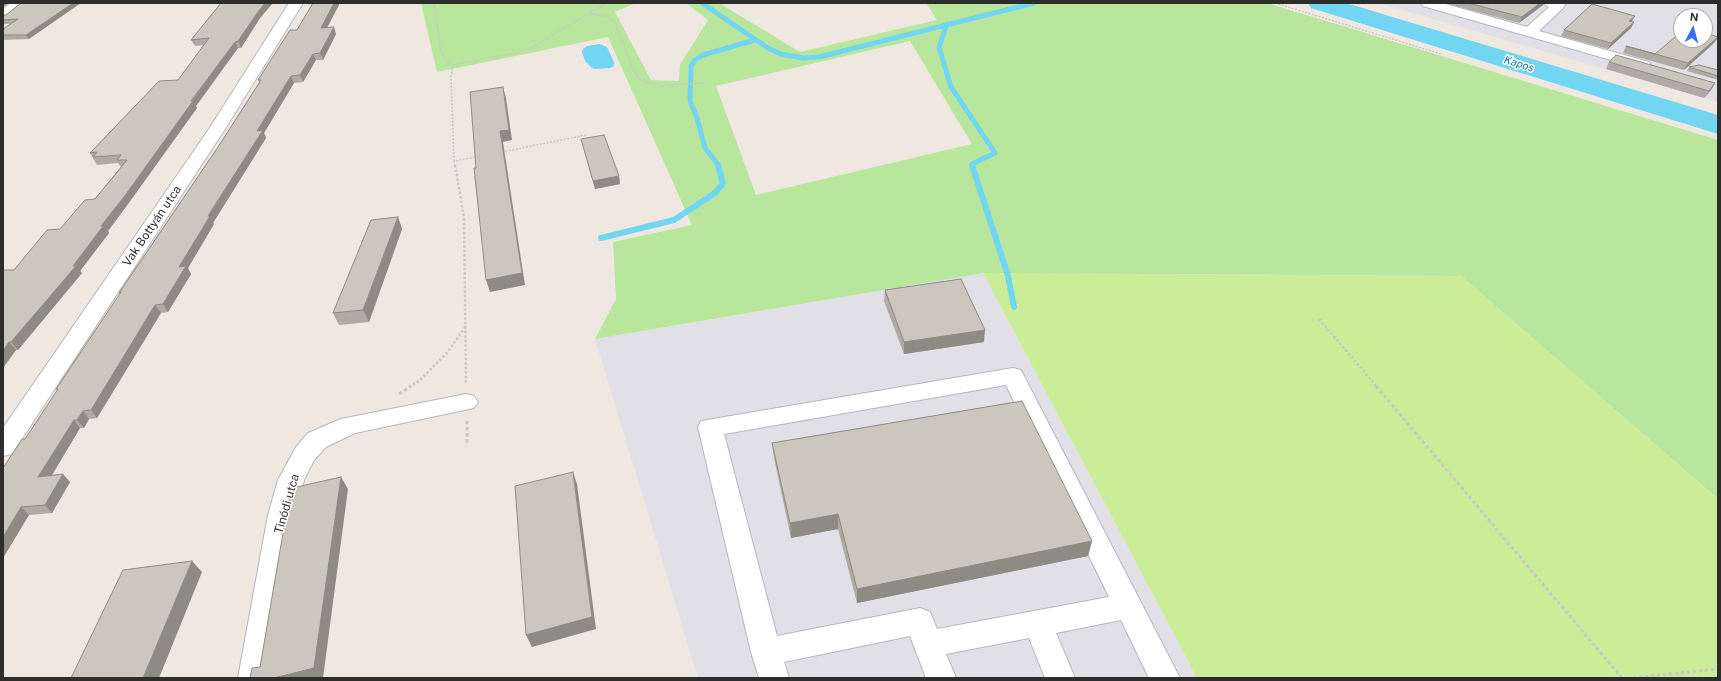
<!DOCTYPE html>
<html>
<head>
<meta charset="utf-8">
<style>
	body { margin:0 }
	#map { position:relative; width:1721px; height:681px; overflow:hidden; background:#efe8e0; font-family:"Public Sans",sans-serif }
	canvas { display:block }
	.frame { position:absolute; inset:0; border:4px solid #2d2d2d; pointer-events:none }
	.north { position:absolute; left:1673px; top:8px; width:40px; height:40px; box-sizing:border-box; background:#fff; border:1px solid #ababab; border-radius:50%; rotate:6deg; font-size:11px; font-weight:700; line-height:16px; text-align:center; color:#2d2d2d }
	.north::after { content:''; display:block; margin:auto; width:14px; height:18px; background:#3e6afd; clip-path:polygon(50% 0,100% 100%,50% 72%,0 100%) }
</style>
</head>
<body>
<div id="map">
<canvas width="1721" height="681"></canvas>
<div class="frame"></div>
<div class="north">N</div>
</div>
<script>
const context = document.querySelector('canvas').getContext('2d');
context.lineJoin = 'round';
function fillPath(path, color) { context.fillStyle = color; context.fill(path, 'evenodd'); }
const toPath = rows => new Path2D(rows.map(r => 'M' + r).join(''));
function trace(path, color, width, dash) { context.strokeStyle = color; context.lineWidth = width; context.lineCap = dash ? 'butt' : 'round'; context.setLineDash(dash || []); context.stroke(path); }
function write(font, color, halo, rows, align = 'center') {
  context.font = font + ' "Public Sans",sans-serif'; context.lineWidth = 3; context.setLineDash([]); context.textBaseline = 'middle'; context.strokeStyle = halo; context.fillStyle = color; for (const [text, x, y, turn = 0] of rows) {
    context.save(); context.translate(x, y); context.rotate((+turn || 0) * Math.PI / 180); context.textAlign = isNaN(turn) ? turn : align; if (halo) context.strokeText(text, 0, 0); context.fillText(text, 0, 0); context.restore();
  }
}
fillPath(toPath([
	[1378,3,1718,3,1718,102],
	[1681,16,1705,16,1705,40,1681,40],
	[983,273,1197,678,698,678,595,339]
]), '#e2e0e7');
fillPath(toPath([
	[421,3,636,3,615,12,651,80,679,81,680,65,708,20,686,3,719,3,800,52,937,20,926,3,1267,3,1718,140,1718,499,1461,276,983,273,595,339,616,299,613,242,692,225,608,37,437,72],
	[910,41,972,144,756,195,716,86]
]), '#b8e69c');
fillPath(toPath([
	[983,273,1461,276,1718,499,1718,678,1197,678]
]), '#cced98');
fillPath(toPath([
	[599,44,607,47,614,62,614,66,610,68,595,69,592,68,585,61,582,52,583,49,587,46]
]), '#72d5f1');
trace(toPath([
	[702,3,768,48,781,54,803,58,819,57,1034,3],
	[947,24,939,47,951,87,995,153,972,164,973,166],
	[719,166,705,148,697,118,690,101,691,66,695,60,703,55,755,40]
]), '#72d5f1', 5);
trace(toPath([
	[972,165,1008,276,1014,307],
	[601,238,674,220,715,193,723,184,718,165]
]), '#72d5f1', 6);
fillPath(toPath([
	[1308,3,1346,3,1718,115,1718,134,1311,8,1308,3]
]), '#72d5f1');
const minor = toPath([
	[11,3,27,3,8,18,3,19,3,9,11,3],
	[289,3,303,3,225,129,12,454,3,456,3,428,209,129,289,3],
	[1421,3,1442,3,1527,27,1549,7,1543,3,1563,3,1565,5,1563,8,1539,31,1649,62,1651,65,1649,68,1644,69,1639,68,1423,6,1421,3],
	[1013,368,1021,370,1024,376,1180,678,1149,678,1121,620,1056,633,1075,678,1045,678,1029,638,946,654,956,678,926,678,910,636,784,662,789,678,759,678,751,652,698,427,701,421,1013,368],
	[1006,385,1109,597,937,629,930,612,920,608,777,636,724,434,1006,385],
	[466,394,474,396,478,402,474,408,355,433,326,447,314,460,304,480,294,515,268,678,238,678,268,515,278,480,296,447,308,433,341,419,466,394]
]);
trace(minor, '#b3b7c1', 2);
trace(toPath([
	[434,3,441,51,447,61,453,65,516,53,533,47,606,3],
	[1275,3,1441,54],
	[591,13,607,17,615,22,633,70,639,78,648,83,663,85,704,83],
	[453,65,451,76,454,161],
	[502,152,586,135],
	[455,166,454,161,477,157]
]), '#c8c8c8', 1.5, [2, 1.5]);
trace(toPath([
	[455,165,464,218,466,384],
	[1319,319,1377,387],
	[409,387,419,381,447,353,466,326]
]), '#c8c8c8', 2.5, [2.5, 2]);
trace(toPath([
	[1376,386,1622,678],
	[399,394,411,386],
	[467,421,467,443],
	[1633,678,1718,669]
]), '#c8c8c8', 3, [3.5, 2.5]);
fillPath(minor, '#fff');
fillPath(toPath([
	[21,3,29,39,3,40,3,29,11,24,3,24,3,15,6,15],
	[221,3,273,3,260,18,241,48,238,48,196,106,197,108,128,204,108,231,109,233,80,271,82,273,18,350,16,350,3,368,3,270,14,270,95,199,121,167,118,163,97,165,90,153,178,80,204,45,195,46,191,40],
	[340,3,327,28,336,34,323,60,316,60,303,82,294,83,264,133,266,138,213,223,214,224,188,268,191,274,168,312,161,313,97,418,89,419,84,428,80,428,52,475,70,482,52,513,29,515,3,558,3,468,25,439,57,391,56,389,120,294,119,293,220,144,259,83,258,80,297,30],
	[1445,3,1544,3,1543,5,1519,23],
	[1632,21,1634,22,1631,28,1608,49,1561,36,1564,30],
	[1718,38,1714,43,1684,70,1623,53,1626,46,1655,54],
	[1609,62,1715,83,1711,90,1704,98,1606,69],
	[1689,67,1718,70,1718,80,1687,71],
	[581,139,619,176,620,184,595,189],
	[398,217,402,229,369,322,339,325,333,313],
	[885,290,984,342,904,354,884,301],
	[772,443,1092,541,1088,556,857,603,838,529,791,538,774,458]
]), '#afaaa3');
fillPath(toPath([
	[3,3,9,3,3,7],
	[73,3,81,3,29,39,26,35],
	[265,3,273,3,260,18,241,48,238,41,258,12],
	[334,3,340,3,323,35,321,28],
	[1540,3,1544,3,1543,5,1519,23,1522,17],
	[1635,16,1632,21,1626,26,1629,21],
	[1634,22,1631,28,1608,49,1611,43],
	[334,27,336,34,323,60,320,53],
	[1718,37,1714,43,1684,70,1688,63],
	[235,42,238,48,196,106,197,108,128,204,108,231,109,233,80,271,82,273,18,350,11,342,73,266,101,226],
	[313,54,316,60,303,82,300,75],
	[291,76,294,83,264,133,266,138,213,223,214,224,188,268,191,274,168,312,163,304,179,267,257,131],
	[1715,83,1711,90,1704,98,1709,91],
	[503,87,506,98,512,140,503,142,525,285,490,292,486,280,500,131],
	[619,176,620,184,595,189,593,181],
	[398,217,402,229,369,322,363,310],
	[155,305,161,313,97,418,91,410],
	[985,330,984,342,904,354,904,342],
	[9,342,16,350,3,368,3,351],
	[83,411,89,419,84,428,77,420],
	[74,420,80,428,46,485,38,477],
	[573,472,577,484,596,629,532,647,526,635],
	[63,474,70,482,52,513,45,505],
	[341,477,348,489,323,678,274,678],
	[21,507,29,515,3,558,3,537],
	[838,514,838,529,791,538,790,523],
	[1092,541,1088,556,857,603,857,589],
	[192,561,202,572,159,678,143,678]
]), '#8e8b85');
const building = toPath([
	[21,3,73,3,26,35,3,35,3,29,18,19,3,20,3,15,6,15,21,3],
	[221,3,265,3,258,12,238,41,235,42,191,101,193,101,124,197,101,226,104,225,73,266,76,266,11,342,9,342,3,351,3,270,14,270,47,230,60,229,85,200,95,199,127,160,117,160,121,155,93,157,97,152,90,153,159,81,178,80,209,38,191,40,221,3],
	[313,3,334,3,321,28,334,27,320,53,313,54,300,75,291,76,257,131,263,130,208,216,210,216,179,267,186,266,163,304,155,305,91,410,83,411,77,420,74,420,38,477,63,474,45,505,21,507,3,537,3,468,22,439,25,439,58,389,56,389,121,292,119,293,220,144,261,80,258,80,290,30,297,30,313,3],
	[1468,3,1540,3,1522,17,1468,3],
	[1592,4,1635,16,1629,21,1634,22,1611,43,1564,30,1592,4],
	[1681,32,1681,40,1705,40,1705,33,1718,37,1688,63,1626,46,1655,54,1681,32],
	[1616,55,1715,83,1709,91,1609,62,1616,55],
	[1699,65,1718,70,1718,76,1689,67,1699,65],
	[503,87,509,130,500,131,522,273,486,280,474,168,476,168,470,92,503,87],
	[604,135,619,176,593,181,581,139,604,135],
	[398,217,363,310,333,313,371,220,398,217],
	[961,279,985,330,904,342,885,290,961,279],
	[1022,401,1092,541,857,589,838,514,790,523,772,443,1022,401],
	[573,472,592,617,526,635,515,486,573,472],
	[341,477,314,668,274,678,250,678,252,668,260,667,288,504,292,488,341,477],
	[192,561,143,678,71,678,123,570,192,561]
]);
fillPath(building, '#cbc6be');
trace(building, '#8e8b85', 1);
write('italic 11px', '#0b75a4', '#fff', [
	["Kapos",1519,64,17]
]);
write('12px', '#2d2d2d', '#fff', [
	["Vak Bottyán utca",152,226,-56],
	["Tinódi utca",287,504,-74]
]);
</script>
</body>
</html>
